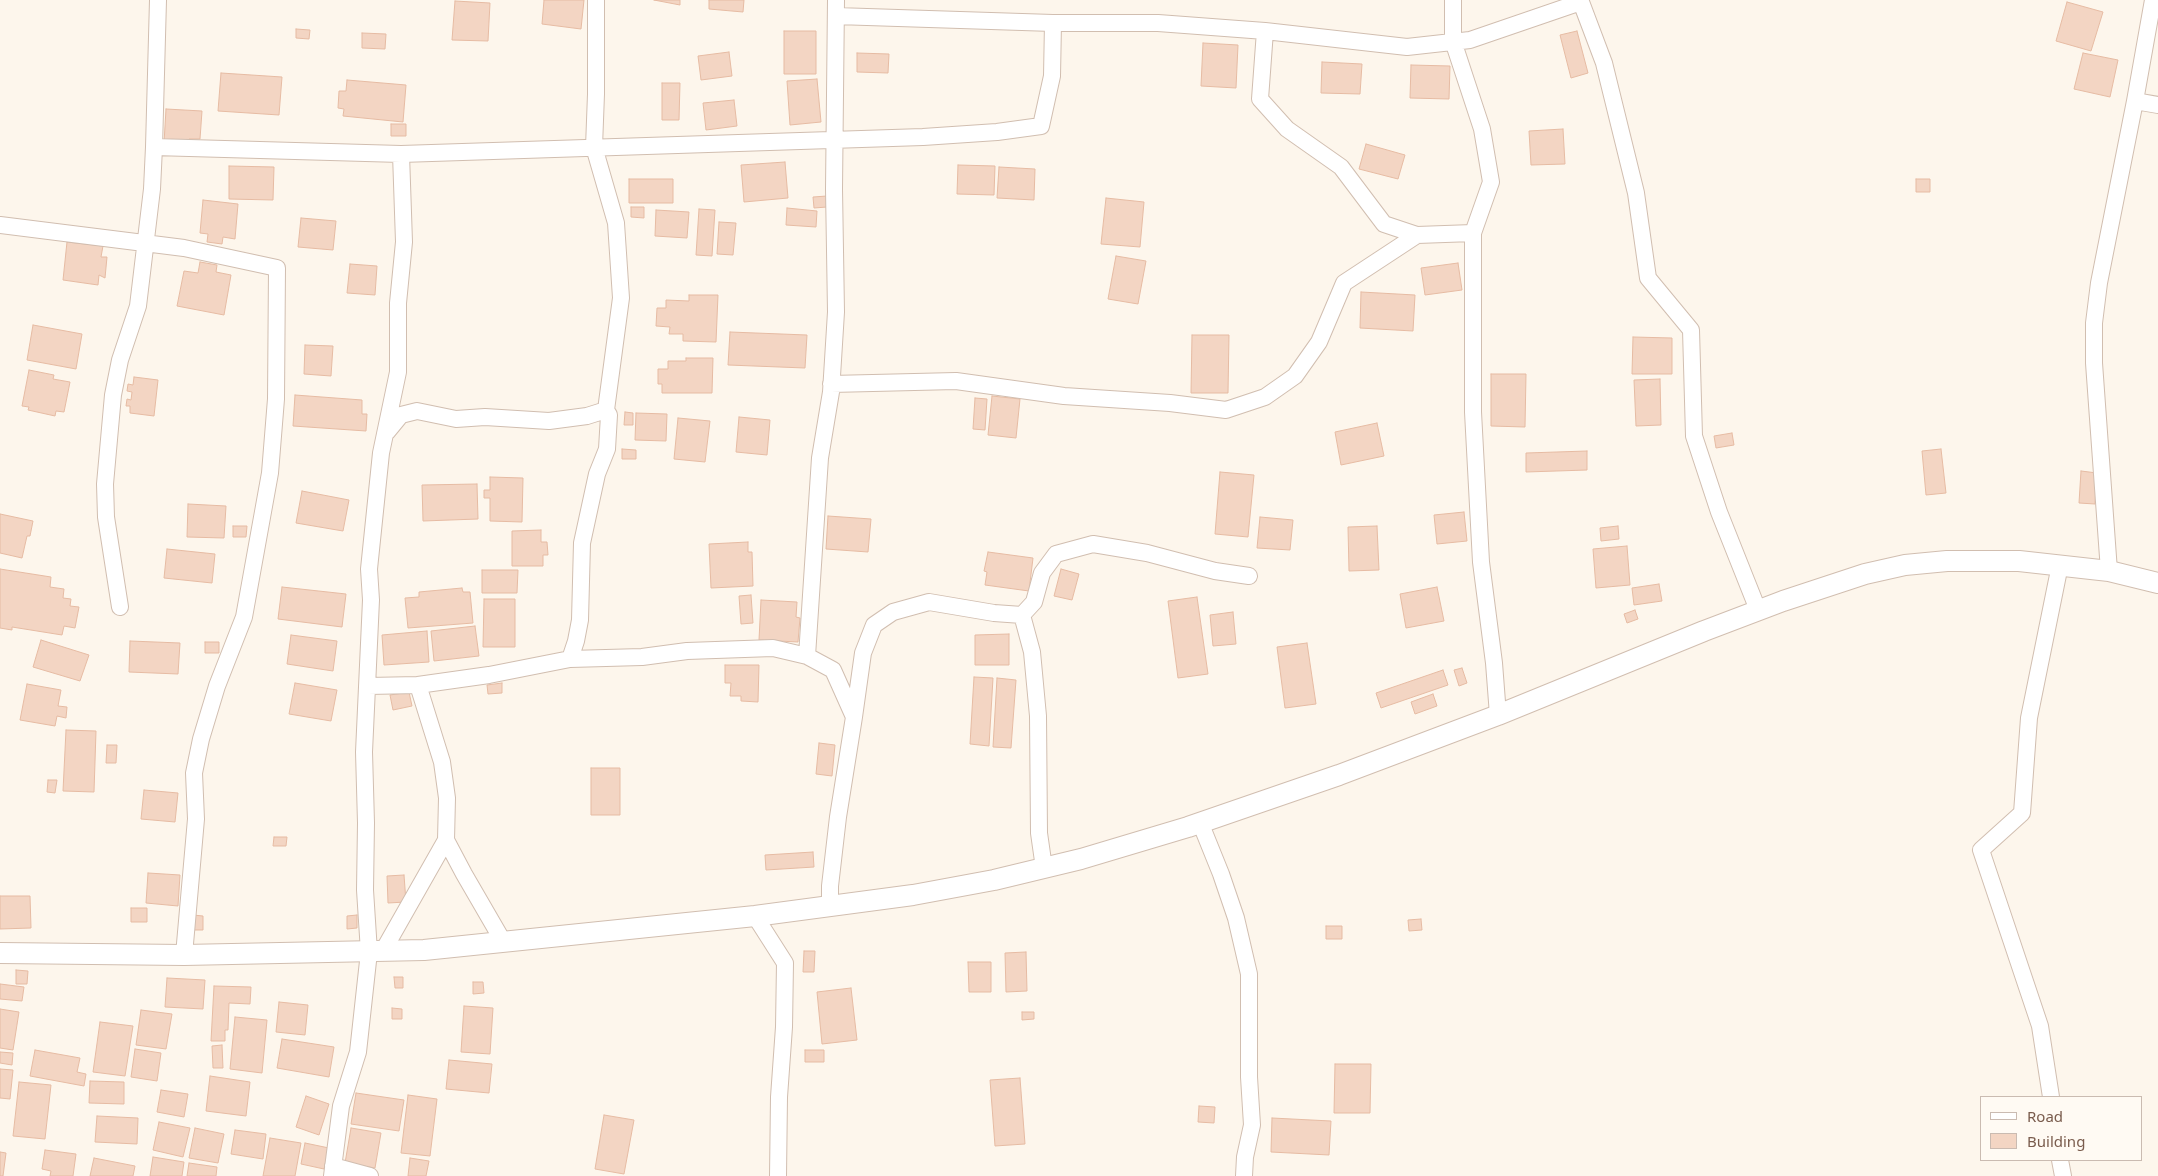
<!DOCTYPE html>
<html>
<head>
<meta charset="utf-8">
<style>
	body { margin:0 }
	#map { position:relative; width:2158px; height:1176px; overflow:hidden; background:#fdf6ec; font-family:"Noto Sans",sans-serif }
	canvas { display:block }
	.legend { position:absolute; left:1980px; top:1096px; width:162px; height:65px; box-sizing:border-box; background:#fffaf3; border:1px solid #cabbb1; margin:0; padding:6px 9px; list-style:none; font-size:15px; color:#7a5c4d }
	.legend li { display:flex; align-items:center; gap:10px; height:25px }
	.legend b { width:25px; border:1px solid #cabbb1 }
</style>
</head>
<body>
<div id="map">
<canvas width="2158" height="1176"></canvas>
<ul class="legend">
<li><b style="height:6px;background:#fff"></b>Road</li>
<li><b style="height:14px;background:#f3d5c3"></b>Building</li>
</ul>
</div>
<script>
const context = document.querySelector('canvas').getContext('2d');
context.lineJoin = 'round';
function fillPath(path, color) { context.fillStyle = color; context.fill(path, 'evenodd'); }
const toPath = rows => new Path2D(rows.map(r => 'M' + r).join(''));
function trace(path, color, width, dash) { context.strokeStyle = color; context.lineWidth = width; context.lineCap = dash ? 'butt' : 'round'; context.setLineDash(dash || []); context.stroke(path); }
const building = toPath([
	[544,0,584,0,581,29,542,24,544,0],
	[654,0,680,0,680,5,654,0],
	[709,0,744,0,743,12,709,9,709,0],
	[455,1,490,3,488,41,452,40,455,1],
	[2067,2,2103,12,2091,51,2056,41,2067,2],
	[296,29,310,30,309,39,296,38,296,29],
	[784,31,816,31,816,74,784,74,784,31],
	[1577,31,1588,73,1571,78,1560,35,1577,31],
	[362,33,386,34,385,49,362,48,362,33],
	[1203,43,1238,45,1236,88,1201,86,1203,43],
	[729,52,732,76,701,80,698,56,729,52],
	[857,53,889,54,888,73,857,72,857,53],
	[2083,53,2118,60,2110,97,2074,89,2083,53],
	[1322,62,1362,64,1360,94,1321,93,1322,62],
	[1411,65,1450,66,1449,99,1410,98,1411,65],
	[221,73,282,77,279,115,218,111,221,73],
	[817,79,821,122,790,125,787,81,817,79],
	[347,80,406,85,403,122,343,116,344,109,338,108,339,91,346,91,347,80],
	[662,83,680,83,679,120,662,120,662,83],
	[734,100,737,126,706,130,703,103,734,100],
	[166,109,202,111,200,139,189,139,189,144,164,143,166,109],
	[391,124,406,124,406,136,391,136,391,124],
	[1563,129,1565,164,1531,165,1529,131,1563,129],
	[1366,144,1405,155,1398,179,1359,169,1366,144],
	[785,162,788,198,744,202,741,165,785,162],
	[958,165,995,166,994,195,957,194,958,165],
	[229,166,274,167,273,200,229,199,229,166],
	[999,167,1035,169,1034,200,997,198,999,167],
	[629,179,673,179,673,203,629,203,629,179],
	[1916,179,1930,179,1930,192,1916,192,1916,179],
	[827,196,827,207,814,208,813,197,827,196],
	[1106,198,1144,202,1140,247,1101,244,1106,198],
	[203,200,238,204,235,239,223,237,222,244,207,242,208,234,200,233,203,200],
	[631,207,644,207,644,218,631,217,631,207],
	[787,208,817,211,816,227,786,225,787,208],
	[699,209,715,210,712,256,696,255,699,209],
	[656,210,689,212,687,238,655,236,656,210],
	[301,218,336,221,333,250,298,247,301,218],
	[719,222,736,223,733,255,717,254,719,222],
	[67,242,103,246,101,257,107,257,105,278,99,275,98,285,63,280,67,242],
	[1116,256,1146,261,1138,304,1108,299,1116,256],
	[200,262,217,265,216,272,231,275,224,315,177,306,184,271,198,273,200,262],
	[1458,263,1462,290,1425,295,1421,268,1458,263],
	[350,264,377,266,375,295,347,293,350,264],
	[1361,292,1415,295,1413,331,1360,328,1361,292],
	[689,295,718,295,716,342,683,341,683,334,669,334,670,327,656,326,657,308,666,308,666,300,689,301,689,295],
	[33,325,82,334,76,369,27,360,33,325],
	[730,332,807,335,805,368,728,365,730,332],
	[1192,335,1229,335,1228,393,1191,393,1192,335],
	[1633,337,1672,338,1672,374,1632,374,1633,337],
	[305,345,333,346,331,376,304,374,305,345],
	[686,358,713,358,712,393,662,393,662,384,658,384,658,369,668,369,668,361,686,361,686,358],
	[29,370,54,375,53,379,70,382,64,412,56,411,55,416,28,410,29,407,22,406,29,370],
	[1491,374,1526,374,1525,427,1491,426,1491,374],
	[134,377,158,380,154,416,130,413,130,406,126,406,127,399,131,400,132,392,127,391,128,384,133,385,134,377],
	[1660,379,1661,425,1636,426,1634,380,1660,379],
	[295,395,362,400,362,414,367,414,366,431,293,426,295,395],
	[992,396,1020,399,1016,438,988,435,992,396],
	[975,398,987,399,985,430,973,429,975,398],
	[625,412,633,413,633,425,624,425,625,412],
	[636,413,667,414,666,441,635,440,636,413],
	[739,417,770,420,767,455,736,452,739,417],
	[678,418,710,421,705,462,674,459,678,418],
	[1377,423,1384,456,1341,465,1335,432,1377,423],
	[1732,433,1734,445,1716,448,1714,436,1732,433],
	[622,449,636,450,636,459,622,459,622,449],
	[1941,449,1946,493,1926,495,1922,451,1941,449],
	[1587,451,1587,470,1526,472,1526,453,1587,451],
	[2081,471,2097,473,2095,504,2079,503,2081,471],
	[1220,472,1254,475,1248,537,1215,534,1220,472],
	[490,477,523,478,522,522,490,521,490,498,484,498,484,490,490,490,490,477],
	[477,484,478,519,423,521,422,485,477,484],
	[302,491,349,500,343,531,296,523,302,491],
	[188,504,226,506,224,538,187,537,188,504],
	[1464,512,1467,541,1437,544,1434,515,1464,512],
	[0,514,33,521,30,536,27,536,22,558,0,553,0,514],
	[828,516,871,519,868,552,826,549,828,516],
	[1260,517,1293,520,1290,550,1257,548,1260,517],
	[233,526,247,526,246,537,233,537,233,526],
	[1377,526,1379,570,1349,571,1348,527,1377,526],
	[1618,526,1619,539,1601,541,1600,528,1618,526],
	[541,530,541,542,547,542,548,555,543,555,543,566,512,566,512,531,541,530],
	[748,542,748,552,752,552,753,586,711,588,709,544,748,542],
	[1627,546,1630,585,1596,588,1593,549,1627,546],
	[167,549,215,554,212,583,164,578,167,549],
	[988,552,1033,558,1029,591,985,585,987,572,984,571,988,552],
	[0,569,51,577,50,587,64,589,63,598,71,599,70,606,79,607,75,628,64,626,62,635,12,627,12,630,0,628,0,569],
	[1061,569,1079,574,1072,600,1054,596,1061,569],
	[482,570,518,570,517,593,482,593,482,570],
	[1659,584,1662,601,1634,605,1632,588,1659,584],
	[282,587,346,594,342,627,278,619,282,587],
	[1437,587,1444,621,1406,628,1400,594,1437,587],
	[462,588,463,592,470,592,473,623,408,628,405,598,419,597,419,592,462,588],
	[751,595,753,623,741,624,739,596,751,595],
	[1197,597,1208,674,1178,678,1168,601,1197,597],
	[484,599,515,599,515,647,483,647,484,599],
	[761,600,797,602,796,617,800,618,798,642,759,640,761,600],
	[1635,610,1638,619,1627,623,1624,614,1635,610],
	[1233,612,1236,644,1213,646,1210,615,1233,612],
	[475,626,479,656,434,661,431,631,475,626],
	[427,631,429,662,384,665,382,635,427,631],
	[1009,634,1009,665,975,665,975,635,1009,634],
	[291,635,337,641,333,671,287,664,291,635],
	[41,640,89,655,80,681,33,667,41,640],
	[130,641,180,643,178,674,129,672,130,641],
	[205,642,219,642,219,653,205,653,205,642],
	[1307,643,1316,704,1285,708,1277,647,1307,643],
	[725,665,759,665,758,702,741,701,741,696,730,696,731,683,725,683,725,665],
	[1462,668,1467,683,1459,686,1454,670,1462,668],
	[1443,670,1448,685,1381,708,1376,693,1443,670],
	[974,677,993,678,989,746,970,744,974,677],
	[997,678,1016,680,1011,748,993,747,997,678],
	[295,683,337,690,331,721,289,714,295,683],
	[502,683,502,693,488,694,487,685,502,683],
	[27,684,61,690,58,706,67,707,66,718,57,716,55,726,20,720,27,684],
	[409,692,412,706,393,710,390,695,409,692],
	[1433,694,1437,706,1415,714,1411,702,1433,694],
	[66,730,96,731,94,792,63,791,66,730],
	[819,743,835,745,832,776,816,774,819,743],
	[107,745,117,745,116,763,106,763,107,745],
	[591,768,620,768,620,815,591,815,591,768],
	[48,780,57,780,55,793,47,792,48,780],
	[144,790,178,793,175,822,141,819,144,790],
	[274,837,287,837,286,846,273,846,274,837],
	[813,852,814,867,766,870,765,855,813,852],
	[148,873,180,875,178,906,146,903,148,873],
	[404,875,406,902,388,903,387,876,404,875],
	[0,896,30,896,31,928,0,929,0,896],
	[131,908,147,908,147,922,131,922,131,908],
	[193,915,203,916,203,930,193,930,193,915],
	[357,915,357,928,347,929,347,916,357,915],
	[1421,919,1422,930,1409,931,1408,920,1421,919],
	[1326,926,1342,926,1342,939,1326,939,1326,926],
	[804,951,815,951,814,972,803,972,804,951],
	[1026,952,1027,991,1006,992,1005,953,1026,952],
	[968,962,991,962,991,992,969,992,968,962],
	[16,970,28,971,27,984,16,984,16,970],
	[394,977,403,977,403,988,395,988,394,977],
	[167,978,205,980,203,1009,165,1007,167,978],
	[473,982,483,982,484,993,473,994,473,982],
	[0,984,24,987,22,1001,0,999,0,984],
	[214,986,251,987,250,1004,229,1003,228,1030,225,1030,225,1041,211,1041,214,986],
	[851,988,857,1040,822,1044,817,992,851,988],
	[279,1002,308,1005,305,1035,276,1032,279,1002],
	[464,1006,493,1008,490,1054,461,1052,464,1006],
	[392,1008,402,1009,402,1019,392,1019,392,1008],
	[0,1009,19,1012,13,1050,0,1048,0,1009],
	[141,1010,172,1014,166,1049,136,1045,141,1010],
	[1022,1012,1034,1012,1034,1019,1022,1020,1022,1012],
	[235,1017,267,1020,262,1073,230,1069,235,1017],
	[100,1022,133,1026,125,1076,93,1072,100,1022],
	[282,1039,334,1047,329,1077,277,1068,282,1039],
	[222,1045,223,1068,213,1068,212,1046,222,1045],
	[135,1049,161,1053,157,1081,131,1077,135,1049],
	[35,1050,80,1058,77,1072,86,1074,84,1086,30,1076,35,1050],
	[805,1050,824,1050,824,1062,805,1062,805,1050],
	[0,1052,13,1053,12,1065,0,1063,0,1052],
	[449,1060,492,1064,489,1093,446,1089,449,1060],
	[1335,1064,1371,1064,1370,1113,1334,1113,1335,1064],
	[0,1069,13,1070,10,1099,0,1098,0,1069],
	[210,1076,250,1082,246,1116,206,1111,210,1076],
	[1020,1078,1025,1144,995,1146,990,1080,1020,1078],
	[90,1081,124,1082,124,1104,89,1103,90,1081],
	[19,1082,51,1085,45,1139,13,1136,19,1082],
	[161,1090,188,1094,184,1117,157,1112,161,1090],
	[356,1093,404,1100,399,1131,351,1124,356,1093],
	[408,1095,437,1099,430,1156,401,1153,408,1095],
	[306,1096,329,1104,319,1135,296,1127,306,1096],
	[1199,1106,1215,1107,1214,1123,1198,1122,1199,1106],
	[604,1115,634,1120,624,1174,595,1169,604,1115],
	[97,1116,138,1118,137,1144,95,1142,97,1116],
	[1272,1118,1331,1121,1329,1155,1271,1152,1272,1118],
	[159,1122,190,1128,183,1157,153,1150,159,1122],
	[195,1128,224,1134,218,1163,189,1158,195,1128],
	[351,1128,381,1133,375,1168,345,1163,351,1128],
	[235,1130,266,1134,263,1159,231,1154,235,1130],
	[270,1138,301,1143,295,1176,263,1176,270,1138],
	[305,1143,329,1148,324,1169,301,1164,305,1143],
	[45,1150,76,1154,73,1176,50,1176,51,1171,42,1169,45,1150],
	[0,1152,6,1153,3,1176,0,1176,0,1152],
	[153,1157,184,1162,182,1176,150,1176,153,1157],
	[94,1158,135,1166,133,1176,90,1176,94,1158],
	[410,1158,429,1161,426,1176,408,1176,410,1158],
	[189,1163,217,1167,216,1176,187,1176,189,1163]
]);
fillPath(building, '#f3d5c3');
trace(building, '#e6bba3', 1);
const minor = toPath([
	[596,0,596,94,594,147,616,223,621,298,606,410],
	[836,16,1053,23,1158,23,1265,31,1407,47,1470,40,1581,2,1604,63,1636,193,1648,278,1691,330,1694,436,1719,512,1758,610],
	[1265,31,1260,99,1287,129,1341,167,1384,224,1417,235,1473,233,1491,182,1482,129,1453,41,1453,0],
	[2135,101,2158,105],
	[154,147,158,0],
	[0,225,184,248,277,268,276,399,270,473,244,617,217,686,201,739,194,773,196,819,184,955],
	[1473,233,1473,412,1481,562,1494,663,1498,715],
	[831,384,956,381,1064,396,1170,403,1226,410,1265,397,1295,376,1319,342,1344,283,1417,235],
	[387,432,401,415,417,411,456,419,485,417,549,421,587,416,606,410,609,415,607,449,597,474,582,543,580,620,576,641,570,659,489,675,418,685],
	[2109,571,2094,363,2094,323,2099,283,2135,101,2153,0],
	[120,607,106,517,105,484,113,395,120,360,138,306,152,189,154,147,401,154,923,137,997,132,1041,126,1052,76,1053,23],
	[1022,615,1032,652,1038,716,1039,833,1044,868],
	[570,659,642,657,687,651,773,648,807,656],
	[368,686,418,685,442,762,447,798,446,840,464,874,504,943],
	[854,717,863,653,874,625,893,612,929,602,994,613,1022,615,1034,602,1042,573,1056,554,1093,544,1147,553,1215,571,1249,576],
	[1200,822,1221,874,1236,918,1249,974,1249,1077,1252,1125,1245,1157,1244,1176],
	[830,907,830,886,838,817,854,717,833,670,807,656,820,458,831,392,836,312,834,189,836,0],
	[755,916,785,963,784,1027,779,1097,778,1176],
	[383,951,446,840],
	[2051,1097,2040,1026,1981,850,2022,813,2029,718,2060,565],
	[2060,1160,2063,1176],
	[333,1166,370,1176],
	[332,1176,341,1106,358,1052,369,952,365,890,366,823,364,752,371,600,369,569,381,453,398,372,398,303,404,242,401,154]
]);
const tertiary = toPath([
	[0,953,184,955,424,950,755,916,913,895,994,880,1081,859,1188,827,1339,775,1498,715,1704,631,1783,601,1865,574,1905,565,1947,561,2019,561,2109,571,2158,583]
]);
trace(minor, '#d1beb0', 18);
trace(tertiary, '#d1beb0', 22);
trace(minor, '#fff', 16);
trace(tertiary, '#fff', 20);
</script>
</body>
</html>
